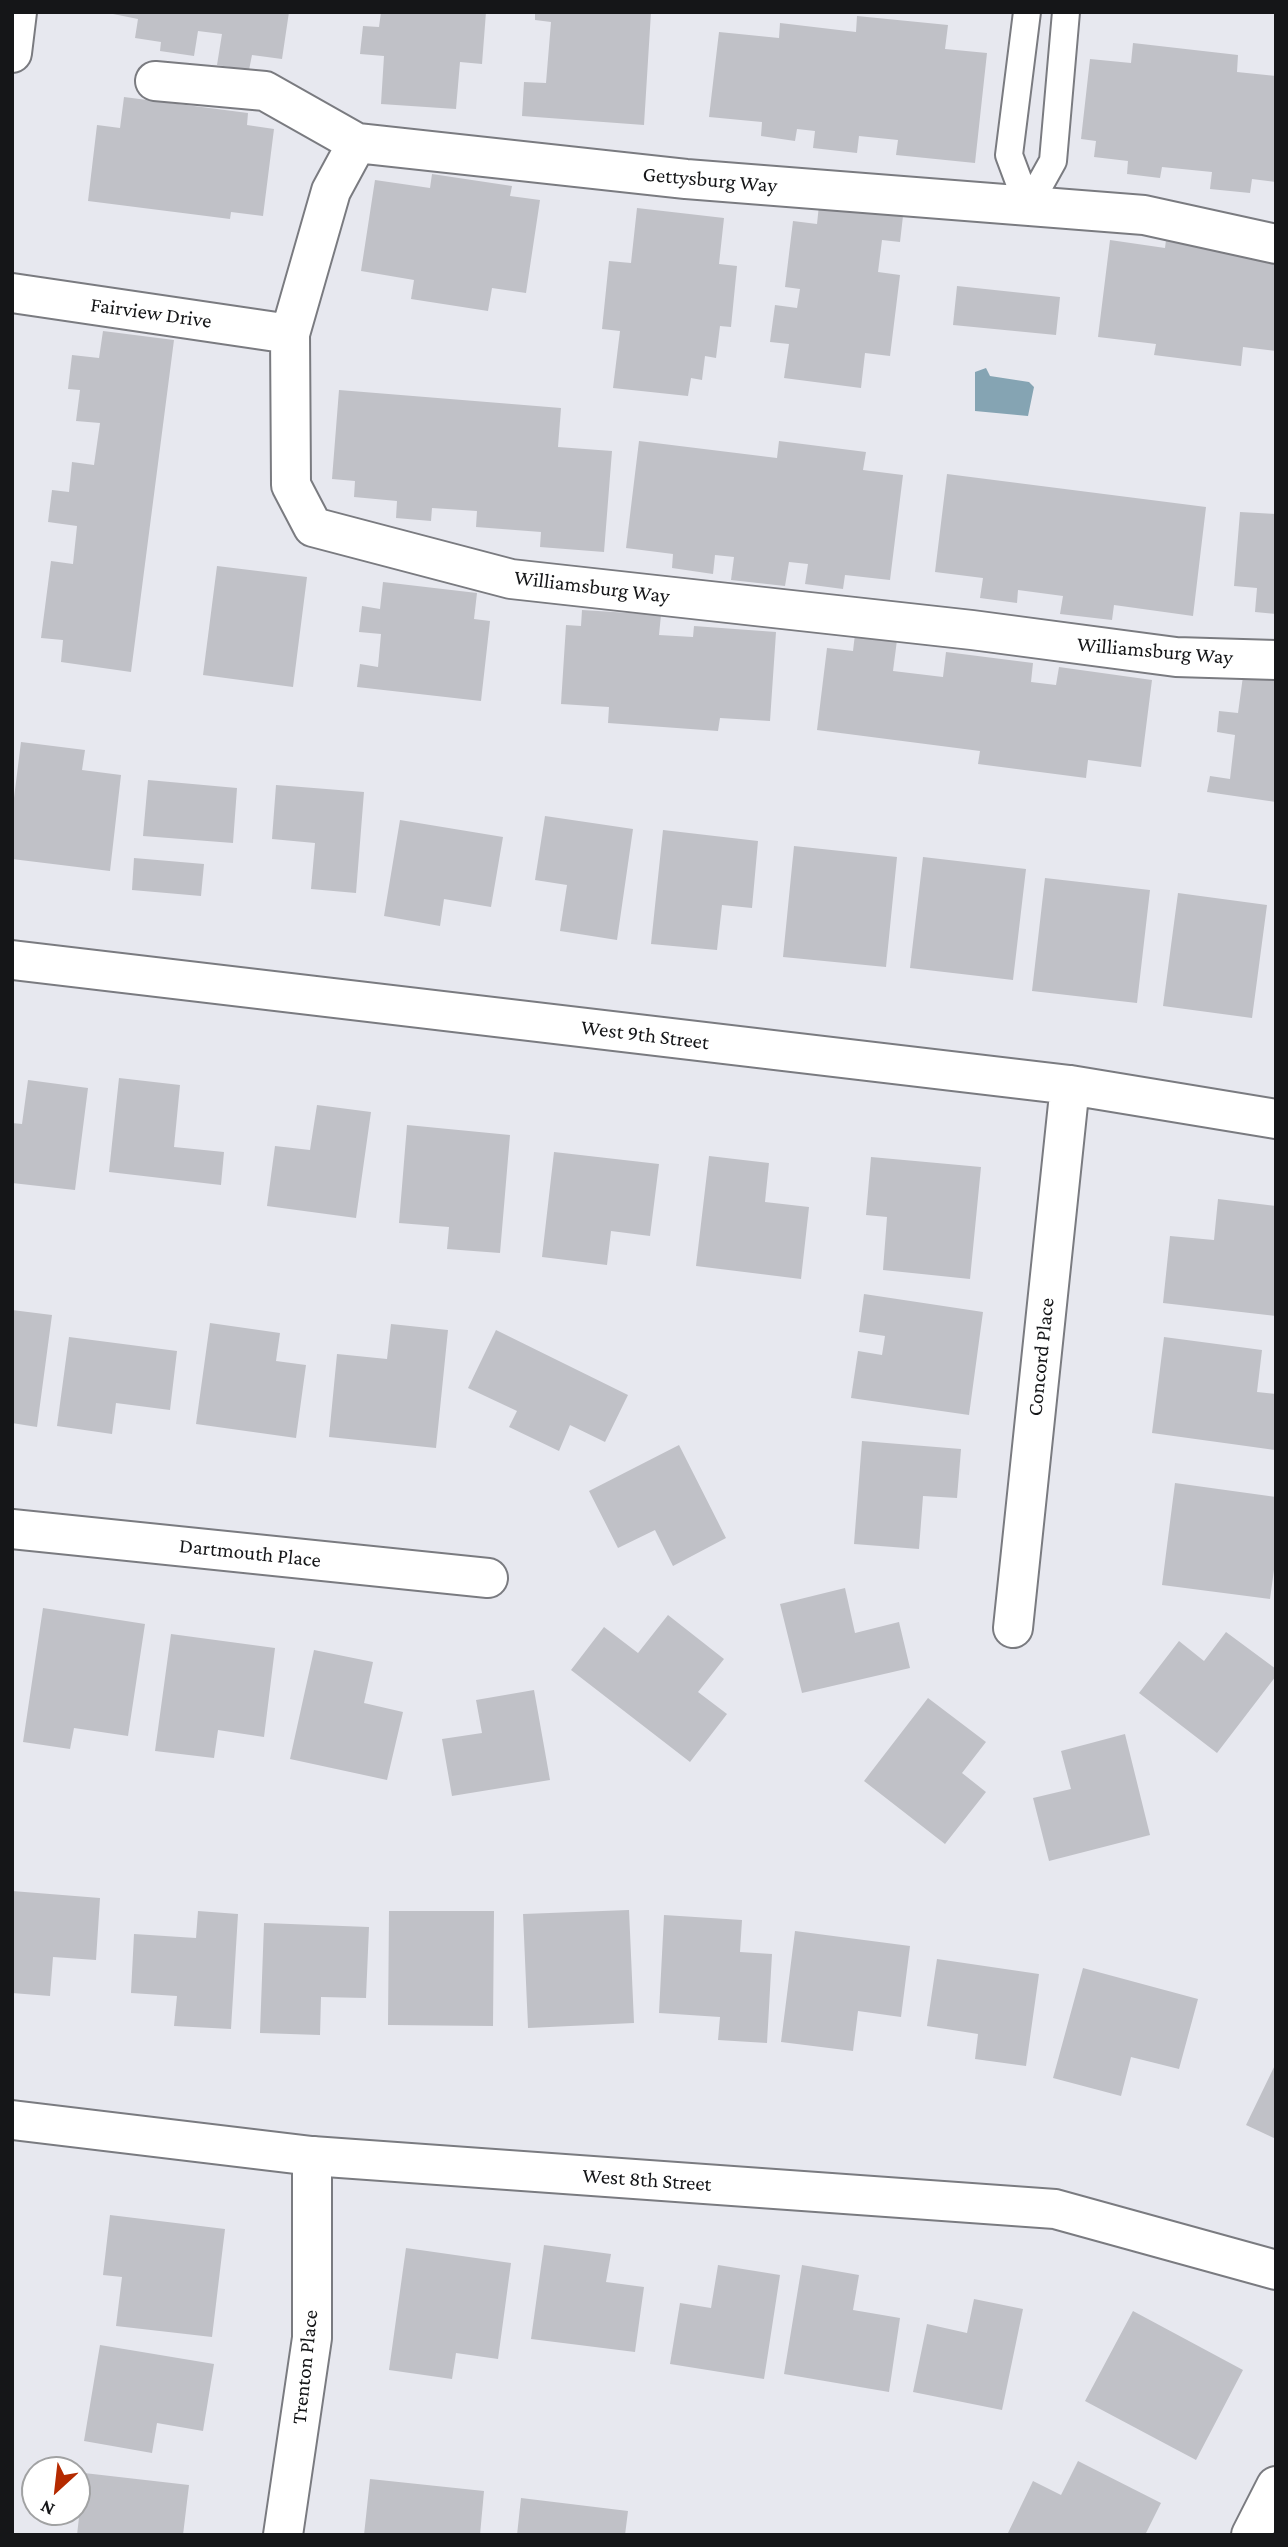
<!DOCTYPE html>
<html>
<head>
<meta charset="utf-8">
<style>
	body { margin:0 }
	#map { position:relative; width:1288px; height:2547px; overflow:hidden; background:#e7e8ef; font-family:"Crimson Pro",serif }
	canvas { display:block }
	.frame { position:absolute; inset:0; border:14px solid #151618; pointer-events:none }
	.north { position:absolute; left:21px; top:2456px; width:70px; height:70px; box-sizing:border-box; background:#fff; border:2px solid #a1a2a3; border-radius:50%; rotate:207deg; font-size:19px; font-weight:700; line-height:28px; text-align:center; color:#151618 }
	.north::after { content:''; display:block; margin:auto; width:24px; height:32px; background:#b52a00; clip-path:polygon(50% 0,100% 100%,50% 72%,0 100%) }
</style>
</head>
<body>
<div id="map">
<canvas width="1288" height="2547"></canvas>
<div class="frame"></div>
<div class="north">N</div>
</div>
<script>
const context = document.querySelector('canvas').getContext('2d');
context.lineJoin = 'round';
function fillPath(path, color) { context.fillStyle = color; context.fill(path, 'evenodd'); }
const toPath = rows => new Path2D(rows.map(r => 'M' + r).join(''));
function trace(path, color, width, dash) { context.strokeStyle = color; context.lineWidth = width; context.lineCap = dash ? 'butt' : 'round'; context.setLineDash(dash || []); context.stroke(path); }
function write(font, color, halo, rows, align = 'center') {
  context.font = font + ' "Crimson Pro",serif'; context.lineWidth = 7; context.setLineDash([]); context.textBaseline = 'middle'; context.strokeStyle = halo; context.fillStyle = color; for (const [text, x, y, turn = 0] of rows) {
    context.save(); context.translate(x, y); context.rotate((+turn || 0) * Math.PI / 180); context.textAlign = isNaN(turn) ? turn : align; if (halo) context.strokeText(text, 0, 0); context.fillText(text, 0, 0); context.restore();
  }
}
fillPath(toPath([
	[986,368,990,376,1029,382,1034,387,1028,416,975,411,975,372]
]), '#85a4b3');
fillPath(toPath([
	[103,12,289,12,282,59,252,55,249,70,217,65,222,34,198,31,194,56,160,51,161,42,135,38,138,19],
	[381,12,486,12,482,64,460,62,456,109,381,104,384,56,360,54,363,26,379,27],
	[535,12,651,12,644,125,522,116,524,82,546,83,551,22,535,20],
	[857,16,948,25,945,49,987,53,975,163,896,155,898,140,859,136,857,153,813,148,815,131,797,129,795,141,761,136,762,122,709,117,719,32,779,38,780,23,856,32],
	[1133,43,1238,55,1237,72,1276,76,1276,182,1252,179,1250,193,1210,189,1212,172,1162,167,1160,178,1127,174,1128,161,1094,157,1096,141,1081,139,1090,59,1131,63],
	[124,97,248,113,247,125,274,129,263,216,231,212,230,219,88,201,97,125,120,128],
	[432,174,512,186,510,196,540,200,526,293,492,288,488,311,411,299,414,280,361,271,375,180,430,188],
	[819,205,903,216,900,242,882,240,878,272,900,275,890,356,865,353,861,388,784,378,789,344,770,342,775,305,797,308,800,289,785,287,793,221,817,224],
	[637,208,724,218,719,264,737,266,731,327,720,326,716,358,705,356,702,380,691,378,688,396,613,388,620,331,602,329,609,261,631,263],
	[1110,240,1165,248,1166,240,1276,253,1276,351,1243,347,1241,366,1154,355,1156,344,1098,337],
	[957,286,1060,297,1056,335,953,325],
	[103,331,174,340,131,672,61,662,63,640,41,638,51,561,73,564,77,526,48,522,52,490,69,492,72,462,94,465,100,423,76,421,80,390,68,389,72,355,99,358],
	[339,390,561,408,558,447,612,451,604,552,540,547,541,532,476,527,477,511,432,508,431,521,396,518,397,501,354,497,355,481,332,479],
	[639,441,777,458,779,441,866,452,863,470,903,475,890,580,845,575,843,589,805,584,808,564,789,562,785,586,731,580,734,557,715,555,713,574,672,568,673,554,626,548],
	[947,474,1206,507,1193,616,1114,605,1112,620,1060,614,1063,596,1018,590,1017,603,980,598,983,578,935,572],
	[1240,512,1276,514,1276,614,1255,612,1257,588,1234,586],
	[217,566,307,577,293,687,203,675],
	[383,582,477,593,474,619,490,621,481,701,357,687,360,664,378,667,381,634,359,632,362,606,380,609],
	[582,610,661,615,659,635,693,637,694,626,776,632,770,721,720,718,718,731,608,723,609,707,561,704,566,625,581,626],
	[855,634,897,640,893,671,943,677,946,652,1033,663,1031,682,1056,685,1059,667,1152,680,1141,767,1088,760,1086,778,978,764,980,751,817,730,827,648,853,651],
	[1243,676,1276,681,1276,802,1207,792,1210,776,1230,779,1235,735,1217,732,1219,711,1238,713],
	[21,742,85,750,82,770,121,775,110,871,12,859,12,814],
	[148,780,237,788,233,843,143,836],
	[276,785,364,792,356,893,311,889,315,843,272,839],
	[545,816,633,829,617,940,560,931,567,885,535,880],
	[400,820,503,837,491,907,444,899,440,926,384,916],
	[663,830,758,841,752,908,722,905,717,950,651,944],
	[794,846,897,857,886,967,783,957],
	[923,857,1026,869,1013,980,910,968],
	[134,858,204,864,201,896,132,890],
	[1045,878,1150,890,1137,1003,1032,991],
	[1178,893,1267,905,1252,1018,1163,1006],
	[119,1078,180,1085,174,1147,224,1152,221,1185,109,1172],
	[28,1080,88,1088,75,1190,12,1183,12,1123,22,1124],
	[317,1105,371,1112,356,1218,267,1206,275,1146,310,1150],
	[407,1125,510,1135,500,1253,447,1249,449,1227,399,1223],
	[554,1152,659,1164,650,1236,611,1231,607,1265,542,1257],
	[709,1156,769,1163,765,1202,809,1207,801,1279,696,1266],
	[871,1157,981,1167,970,1279,883,1270,887,1217,866,1215],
	[1218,1199,1276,1206,1276,1316,1163,1303,1170,1236,1214,1240],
	[864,1294,983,1312,969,1415,851,1398,858,1351,882,1355,885,1336,859,1332],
	[12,1310,52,1315,37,1427,12,1423],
	[210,1323,280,1333,276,1361,306,1365,296,1438,196,1424],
	[391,1324,448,1330,436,1448,329,1437,337,1354,387,1359],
	[496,1330,628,1395,605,1442,570,1425,559,1451,509,1427,517,1411,468,1388],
	[69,1337,177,1351,170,1410,116,1403,112,1434,57,1426],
	[1164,1337,1262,1350,1257,1392,1276,1394,1275,1450,1152,1433],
	[862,1441,961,1449,957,1498,923,1496,919,1549,854,1544],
	[679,1445,726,1538,673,1566,655,1530,618,1548,589,1491],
	[1175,1483,1276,1497,1276,1555,1270,1599,1162,1585],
	[845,1588,855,1633,899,1622,910,1668,802,1693,780,1604],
	[43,1608,145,1624,128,1736,74,1728,70,1749,23,1742],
	[668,1615,724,1659,698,1692,727,1714,690,1762,571,1670,604,1627,638,1653],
	[1226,1632,1276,1669,1276,1676,1217,1753,1139,1693,1179,1641,1204,1661],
	[171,1634,275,1648,264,1737,218,1730,214,1758,155,1751],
	[314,1650,373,1662,364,1703,403,1712,387,1780,290,1759],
	[534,1690,550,1780,452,1796,442,1739,482,1733,476,1700],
	[928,1698,986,1742,962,1773,986,1792,945,1844,864,1781],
	[1125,1734,1150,1835,1049,1861,1033,1798,1071,1789,1061,1751],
	[12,1891,100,1898,96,1960,53,1957,50,1996,12,1993],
	[629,1910,634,2023,528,2028,523,1914],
	[198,1911,238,1914,231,2029,174,2026,177,1996,131,1993,134,1934,196,1938],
	[389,1911,494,1911,493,2026,388,2025],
	[664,1915,742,1920,740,1952,772,1954,767,2043,718,2040,720,2017,659,2013],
	[264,1923,369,1927,366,1998,321,1997,320,2035,260,2033],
	[795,1931,910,1946,901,2017,858,2011,853,2051,781,2042],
	[937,1959,1039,1974,1026,2066,975,2059,978,2034,927,2026],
	[1083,1968,1198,1999,1179,2069,1131,2057,1121,2096,1053,2078],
	[1276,2063,1276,2139,1246,2125],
	[110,2215,225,2229,212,2337,116,2326,122,2277,103,2275],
	[544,2245,611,2254,606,2282,644,2287,635,2352,531,2339],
	[406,2248,511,2263,498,2359,456,2353,452,2379,389,2370],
	[718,2265,780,2275,764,2379,670,2364,680,2303,711,2308],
	[802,2265,859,2275,853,2310,900,2318,889,2392,784,2374],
	[974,2299,1023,2309,1002,2410,913,2392,927,2324,967,2333],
	[1133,2311,1243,2370,1196,2460,1085,2401],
	[100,2345,214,2364,203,2431,157,2423,152,2453,84,2441],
	[1078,2461,1161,2503,1145,2535,1007,2535,1033,2481,1061,2495],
	[84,2473,189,2485,183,2535,77,2535],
	[370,2479,484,2491,480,2535,364,2535],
	[521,2498,628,2511,625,2535,517,2535]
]), '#c0c1c7');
const service = toPath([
	[1027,12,1009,155,1028,206],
	[1028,206,1053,161,1066,12]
]);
const minor = toPath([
	[155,81,265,91,357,143,686,179,1144,215,1276,244],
	[357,143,331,191,290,334,291,485,313,527,511,579,972,630,1176,657,1276,660],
	[12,293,290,334],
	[12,960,1070,1085,1276,1119],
	[12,1529,488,1578],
	[1013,1628,1070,1085],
	[283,2535,312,2338,312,2156],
	[1251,2535,1276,2486]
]);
const tertiary = toPath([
	[12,53,17,12],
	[12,2120,312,2156,1055,2209,1276,2270]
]);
trace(service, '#7a7b80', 30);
trace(minor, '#7a7b80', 42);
trace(tertiary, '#7a7b80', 42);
trace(service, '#fff', 26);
trace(minor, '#fff', 38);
trace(tertiary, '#fff', 38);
write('21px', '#151618', '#fff', [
	["Gettysburg Way",710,180,5],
	["Fairview Drive",151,313,8],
	["Williamsburg Way",592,587,7],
	["Williamsburg Way",1155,651,5],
	["West 9th Street",645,1035,7],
	["Concord Place",1041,1357,-84],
	["Dartmouth Place",250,1553,6],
	["West 8th Street",647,2180,4],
	["Trenton Place",305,2367,-84]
]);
</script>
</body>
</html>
